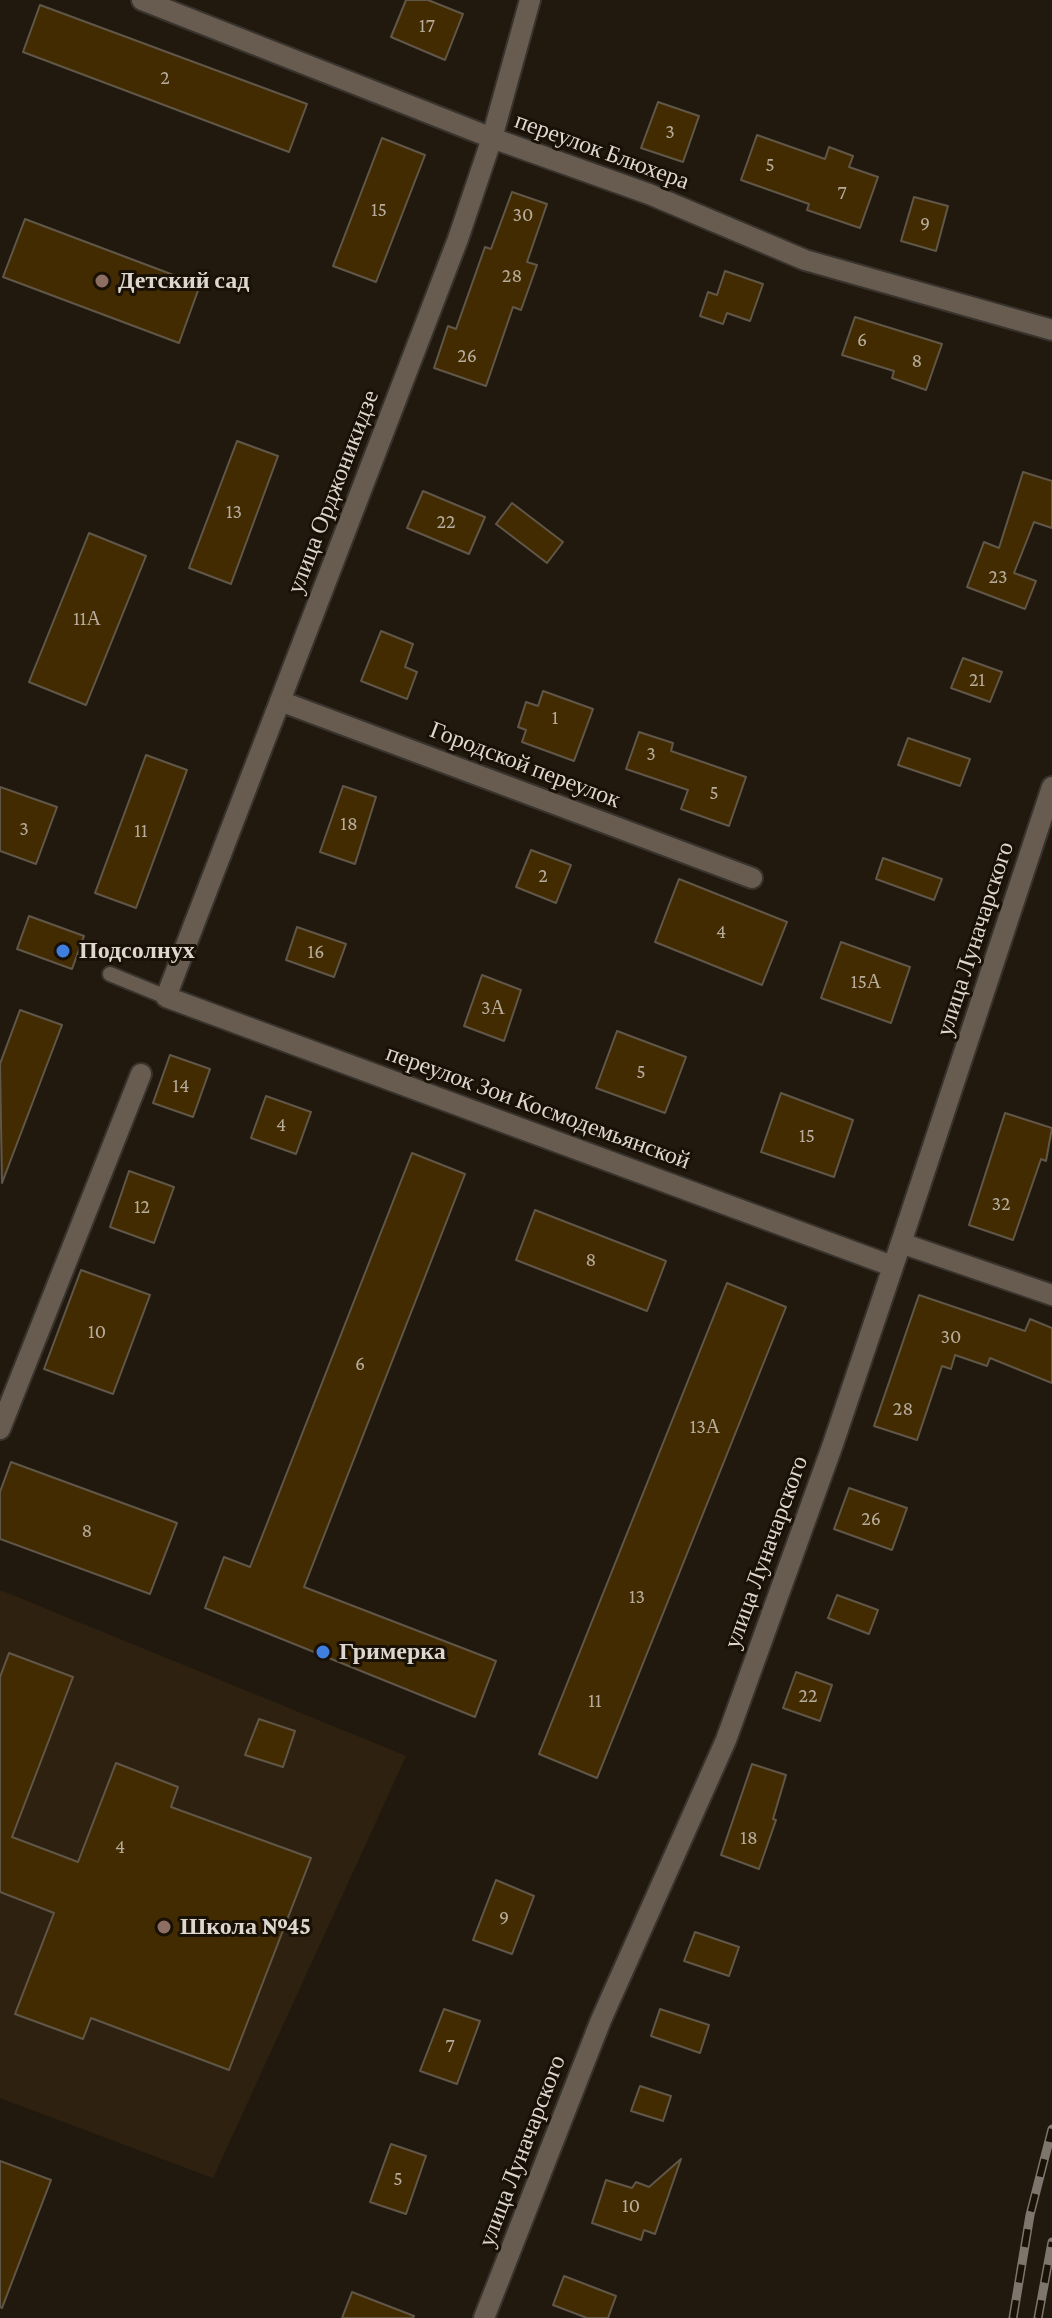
<!DOCTYPE html>
<html>
<head>
<meta charset="utf-8">
<style>
	body { margin:0 }
	canvas { display:block; background:#22190e }
</style>
</head>
<body>
<canvas width="1052" height="2318"></canvas>
<script>
const context = document.querySelector('canvas').getContext('2d');
context.lineJoin = 'round';
function fillPath(path, color) { context.fillStyle = color; context.fill(path, 'evenodd'); }
const toPath = rows => new Path2D(rows.map(r => 'M' + r).join(''));
function trace(path, color, width, dash) { context.strokeStyle = color; context.lineWidth = width; context.lineCap = dash ? 'butt' : 'round'; context.setLineDash(dash || []); context.stroke(path); }
function write(font, color, halo, rows, align = 'center') {
  context.font = font + ' "Crimson Pro",serif'; context.lineWidth = 6; context.setLineDash([]); context.textBaseline = 'middle'; context.strokeStyle = halo; context.fillStyle = color; for (const [text, x, y, turn = 0] of rows) {
    context.save(); context.translate(x, y); context.rotate((+turn || 0) * Math.PI / 180); context.textAlign = isNaN(turn) ? turn : align; if (halo) context.strokeText(text, 0, 0); context.fillText(text, 0, 0); context.restore();
  }
}
fillPath(toPath([
	[0,1590,406,1756,213,2178,0,2098]
]), '#2e2110');
const building = toPath([
	[406,0,428,0,463,14,445,60,391,37,406,0],
	[40,5,307,104,289,152,23,52,40,5],
	[658,102,699,116,683,162,641,148,658,102],
	[757,135,825,159,829,147,853,156,849,167,878,177,860,228,807,210,809,204,741,180,757,135],
	[382,138,425,155,376,282,333,266,382,138],
	[512,192,547,204,527,262,537,265,521,310,513,307,486,386,434,368,448,326,456,329,485,247,491,249,512,192],
	[914,197,948,206,936,251,901,241,914,197],
	[25,219,200,285,179,343,3,277,25,219],
	[725,271,763,284,750,321,727,313,723,324,700,316,708,292,717,295,725,271],
	[855,317,942,344,926,390,892,378,894,371,842,355,855,317],
	[237,441,278,456,231,584,189,568,237,441],
	[1023,472,1052,481,1052,528,1034,522,1014,573,1036,581,1025,609,967,587,984,542,999,548,1023,472],
	[423,491,485,517,469,554,407,528,423,491],
	[512,503,563,542,547,563,496,524,512,503],
	[89,533,146,556,86,705,29,682,89,533],
	[381,631,413,644,405,667,417,672,407,699,361,681,381,631],
	[963,658,1002,672,990,702,951,688,963,658],
	[543,691,593,709,574,761,522,742,526,730,518,727,526,702,538,706,543,691],
	[639,732,673,743,671,751,746,777,729,826,681,809,688,790,626,769,639,732],
	[908,738,970,759,960,786,898,765,908,738],
	[146,755,187,770,136,908,95,893,146,755],
	[343,786,376,797,355,864,320,852,343,786],
	[0,787,57,807,36,864,0,851,0,787],
	[531,850,571,865,556,903,516,887,531,850],
	[883,858,942,879,934,900,876,879,883,858],
	[679,879,787,922,762,985,655,942,679,879],
	[29,916,84,936,72,969,17,949,29,916],
	[297,927,346,944,334,977,286,960,297,927],
	[841,942,910,967,891,1023,821,998,841,942],
	[482,975,521,990,504,1041,464,1026,482,975],
	[20,1010,62,1025,2,1183,0,1064,20,1010],
	[617,1031,686,1057,665,1113,596,1088,617,1031],
	[170,1055,210,1069,193,1117,153,1103,170,1055],
	[781,1093,853,1120,834,1177,761,1152,781,1093],
	[266,1096,311,1112,296,1154,251,1138,266,1096],
	[1005,1113,1052,1128,1046,1161,1041,1159,1013,1240,969,1225,1005,1113],
	[412,1153,465,1174,304,1587,496,1661,475,1717,205,1608,224,1557,250,1567,412,1153],
	[129,1171,174,1187,154,1243,110,1227,129,1171],
	[535,1210,666,1261,647,1311,516,1260,535,1210],
	[81,1270,150,1295,113,1394,44,1369,81,1270],
	[727,1283,786,1307,597,1778,539,1754,727,1283],
	[919,1295,1025,1331,1030,1319,1052,1328,1052,1383,990,1358,987,1366,955,1355,951,1369,942,1366,917,1440,874,1426,919,1295],
	[11,1462,177,1523,150,1594,0,1539,0,1492,11,1462],
	[849,1488,907,1508,892,1550,834,1529,849,1488],
	[837,1595,878,1610,869,1634,828,1618,837,1595],
	[9,1653,73,1677,12,1837,78,1862,116,1763,178,1787,171,1807,311,1858,229,2070,91,2018,83,2039,15,2014,54,1913,0,1892,0,1677,9,1653],
	[796,1672,832,1685,820,1721,783,1708,796,1672],
	[259,1719,295,1731,283,1767,245,1755,259,1719],
	[752,1764,786,1775,773,1819,776,1820,759,1869,721,1855,752,1764],
	[496,1880,534,1896,512,1954,473,1940,496,1880],
	[695,1932,739,1947,729,1976,684,1961,695,1932],
	[444,2009,480,2021,457,2084,420,2071,444,2009],
	[660,2009,709,2025,700,2053,651,2036,660,2009],
	[640,2086,671,2096,663,2121,631,2111,640,2086],
	[391,2144,426,2156,406,2214,370,2202,391,2144],
	[681,2159,655,2234,644,2230,641,2240,592,2223,606,2180,632,2188,636,2182,649,2187,681,2159],
	[0,2161,51,2180,2,2308,0,2307,0,2161],
	[564,2276,616,2296,608,2318,587,2318,553,2305,564,2276],
	[352,2292,414,2316,413,2318,342,2318,352,2292]
]);
fillPath(building, '#422b00');
trace(building, '#605749', 2);
const service = toPath([
	[110,974,166,997]
]);
const minor = toPath([
	[492,138,649,194,805,260,1052,330],
	[280,701,752,878],
	[1052,787,901,1243,1052,1295],
	[0,1429,141,1074]
]);
const tertiary = toPath([
	[142,0,492,138],
	[530,0,492,138,458,239,166,997,892,1266],
	[484,2318,601,2020,726,1740,833,1444,901,1243]
]);
trace(service, '#39332e', 18);
trace(minor, '#39332e', 24);
trace(tertiary, '#39332e', 24);
trace(service, '#675c4f', 14);
trace(minor, '#675c4f', 20);
trace(tertiary, '#675c4f', 20);
const rail = toPath([
	[1013,2318,1030,2215,1052,2129],
	[1038,2318,1052,2242]
]);
trace(rail, '#7e766d', 9);
trace(rail, '#191006', 6, [18]);
for (const [x, y, r, color] of [
	[102,281,8,"#8d6e63"],
	[63,951,8,"#3f7fe0"],
	[323,1652,8,"#3f7fe0"],
	[164,1927,8,"#8d6e63"]
]) { const dot = new Path2D(); dot.arc(x, y, r, 0, 2 * Math.PI); context.fillStyle = color; context.fill(dot); trace(dot, '#191006', 3); }
write('20px', '#b7ac9c', null, [
	["17",427,26],
	["2",165,78],
	["3",670,132],
	["5",770,165],
	["7",842,193],
	["15",379,210],
	["30",523,215],
	["9",925,224],
	["28",512,276],
	["6",862,340],
	["26",467,356],
	["8",917,361],
	["13",234,512],
	["22",446,522],
	["23",998,577],
	["11А",87,619],
	["21",977,680],
	["1",555,718],
	["3",651,754],
	["5",714,793],
	["18",349,824],
	["3",24,829],
	["11",141,831],
	["2",543,876],
	["4",721,932],
	["16",316,952],
	["15А",866,982],
	["3А",493,1008],
	["5",641,1072],
	["14",181,1086],
	["4",281,1125],
	["15",807,1136],
	["32",1001,1204],
	["12",142,1207],
	["8",591,1260],
	["10",97,1332],
	["30",951,1337],
	["6",360,1364],
	["28",903,1409],
	["13А",705,1427],
	["26",871,1519],
	["8",87,1531],
	["13",637,1597],
	["22",808,1696],
	["11",595,1701],
	["18",749,1838],
	["4",120,1847],
	["9",504,1918],
	["7",450,2046],
	["5",398,2179],
	["10",631,2206]
]);
write('24px', '#ded7d0', '#191006', [
	["переулок Блюхера",602,151,20],
	["улица Орджоникидзе",333,492,-69],
	["Городской переулок",525,765,21],
	["улица Луначарского",975,939,-72],
	["переулок Зои Космодемьянской",538,1107,20],
	["улица Луначарского",766,1552,-70],
	["улица Луначарского",522,2151,-69]
]);
write('bold 24px', '#ded7d0', '#191006', [
	["Детский сад",118,281],
	["Подсолнух",79,951],
	["Гримерка",339,1652],
	["Школа №45",180,1927]
], 'left');
</script>
</body>
</html>
